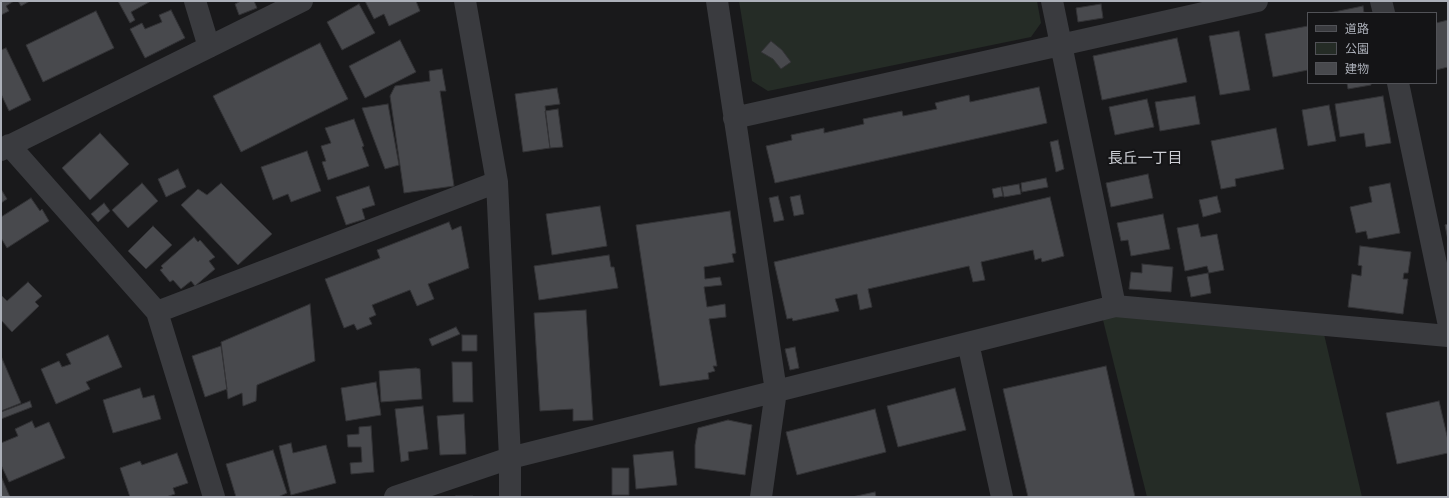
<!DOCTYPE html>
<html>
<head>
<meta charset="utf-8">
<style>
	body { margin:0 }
	#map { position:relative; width:1449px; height:498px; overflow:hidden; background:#19191b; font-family:Jost,"Noto Sans JP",sans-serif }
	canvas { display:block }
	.frame { position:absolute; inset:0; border:2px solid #acb0b9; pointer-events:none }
	.legend { position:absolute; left:1307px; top:12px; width:130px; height:72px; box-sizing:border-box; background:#141416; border:1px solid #515257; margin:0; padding:5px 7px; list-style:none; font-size:12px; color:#acb0b9 }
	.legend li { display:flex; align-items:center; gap:8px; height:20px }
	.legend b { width:20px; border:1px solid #515257 }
</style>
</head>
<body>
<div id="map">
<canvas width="1449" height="498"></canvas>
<div class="frame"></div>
<ul class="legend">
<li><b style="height:5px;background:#3a3b3f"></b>道路</li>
<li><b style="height:11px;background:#252c26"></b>公園</li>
<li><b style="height:11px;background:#48494d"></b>建物</li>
</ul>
</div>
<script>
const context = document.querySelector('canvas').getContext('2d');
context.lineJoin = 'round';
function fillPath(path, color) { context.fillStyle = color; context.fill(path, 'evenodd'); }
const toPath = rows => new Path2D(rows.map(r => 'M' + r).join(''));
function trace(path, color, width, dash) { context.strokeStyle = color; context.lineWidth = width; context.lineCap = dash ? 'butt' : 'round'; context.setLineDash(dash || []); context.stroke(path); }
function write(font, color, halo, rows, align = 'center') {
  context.font = font + ' Jost,"Noto Sans JP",sans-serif'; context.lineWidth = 4; context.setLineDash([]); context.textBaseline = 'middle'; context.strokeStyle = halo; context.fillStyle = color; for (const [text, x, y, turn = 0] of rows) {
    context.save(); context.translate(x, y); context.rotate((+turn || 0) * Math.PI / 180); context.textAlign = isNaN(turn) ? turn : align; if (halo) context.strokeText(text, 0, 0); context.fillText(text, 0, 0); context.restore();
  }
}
fillPath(toPath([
	[739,1,1037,1,1041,23,1031,37,768,91,752,81],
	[1120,311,1324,334,1362,497,1147,497,1103,320]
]), '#252c26');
const building = toPath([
	[1,1,14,1,6,6,9,11,1,15,1,1],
	[18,1,30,1,21,6,18,1],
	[118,1,151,1,131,12,135,20,130,23,118,1],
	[241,1,254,1,257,8,239,15,235,4,241,1],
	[365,1,416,1,420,11,389,26,384,14,374,19,365,1],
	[359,4,375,33,342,50,327,22,359,4],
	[1101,4,1103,18,1078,22,1076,8,1101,4],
	[1363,6,1364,13,1329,13,1363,6],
	[171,10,185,38,145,58,130,29,142,23,145,29,162,22,159,15,171,10],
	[96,11,114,48,43,82,26,45,96,11],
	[1448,20,1448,67,1436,70,1436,23,1448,20],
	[1308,26,1308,70,1273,77,1265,34,1308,26],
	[1239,31,1250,90,1220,95,1209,36,1239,31],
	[1177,38,1187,82,1102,100,1093,56,1177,38],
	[400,40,416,72,365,98,349,66,400,40],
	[771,41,782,50,791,62,781,69,773,59,761,52,771,41],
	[320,43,348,99,241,152,213,96,320,43],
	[6,48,31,100,9,111,1,94,1,50,6,48],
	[442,69,446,91,440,91,454,186,404,193,390,96,395,86,430,81,429,71,442,69],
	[1347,83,1371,83,1371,85,1348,89,1347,83],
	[1039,87,1047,123,775,183,766,146,792,140,791,135,824,128,824,133,864,124,863,119,902,111,903,116,937,109,935,103,969,95,970,102,1039,87],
	[557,88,560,104,545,106,550,148,523,152,515,94,557,88],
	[1195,96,1200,124,1160,131,1155,102,1195,96],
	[1383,96,1391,143,1366,147,1364,133,1340,137,1335,104,1383,96],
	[1147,99,1154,127,1115,135,1109,107,1147,99],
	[388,104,399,165,385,169,362,108,388,104],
	[1329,105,1336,141,1308,146,1302,110,1329,105],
	[558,109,563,147,550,148,545,111,558,109],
	[354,119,364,146,362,147,369,166,328,180,322,162,326,161,321,146,331,143,325,128,354,119],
	[1276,128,1284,169,1235,179,1236,186,1221,189,1211,141,1276,128],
	[100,133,129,164,90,200,62,168,100,133],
	[1058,140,1064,169,1056,172,1050,142,1058,140],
	[307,151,321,191,291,202,288,194,273,200,261,167,307,151],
	[178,169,186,187,166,197,158,179,178,169],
	[1148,174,1153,198,1111,207,1106,183,1148,174],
	[1046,178,1048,187,1022,192,1021,183,1046,178],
	[142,183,158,201,128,228,112,210,142,183],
	[221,183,272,234,238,265,181,205,198,189,207,195,221,183],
	[1390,183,1400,233,1368,239,1366,231,1356,233,1350,207,1372,202,1369,187,1390,183],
	[1019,184,1021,194,1004,197,1002,187,1019,184],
	[369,186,375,205,362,209,365,219,346,225,336,197,369,186],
	[1001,187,1003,196,994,198,992,189,1001,187],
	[1,189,7,199,1,203,1,189],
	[800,195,804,214,794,216,790,197,800,195],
	[778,196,784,220,774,222,769,198,778,196],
	[1217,196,1221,212,1203,217,1199,200,1217,196],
	[1050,197,1064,256,1042,262,1041,258,1035,260,1033,250,981,262,985,280,973,282,969,266,868,289,872,307,860,310,857,294,835,299,839,311,793,321,792,318,787,319,774,262,1050,197],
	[31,198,40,211,42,209,49,221,7,248,1,238,1,217,31,198],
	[104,203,110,211,98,222,91,214,104,203],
	[600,206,607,246,552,255,546,214,600,206],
	[730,211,736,253,732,254,734,262,704,267,705,279,720,277,722,285,704,287,707,307,725,304,726,317,709,319,717,366,713,366,715,371,708,373,709,379,660,386,636,225,730,211],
	[1163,214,1170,249,1131,256,1128,240,1121,241,1117,223,1163,214],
	[449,222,452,230,461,226,469,268,428,284,434,299,417,306,410,290,372,305,376,315,369,318,372,324,357,330,354,324,344,328,325,279,380,258,377,250,449,222],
	[1198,224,1201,237,1217,234,1224,270,1209,273,1207,266,1185,271,1177,228,1198,224],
	[1448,224,1448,240,1445,225,1448,224],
	[153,226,172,245,146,269,128,251,153,226],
	[194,237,198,242,200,240,215,257,209,261,215,269,195,286,191,281,181,289,173,280,170,282,160,270,163,268,161,266,194,237],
	[1360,246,1411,252,1408,273,1404,273,1403,279,1408,279,1403,314,1348,307,1352,274,1361,276,1362,266,1358,265,1360,246],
	[609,255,611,267,614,267,618,288,539,300,534,266,609,255],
	[1142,264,1173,267,1171,292,1129,289,1131,272,1142,273,1142,264],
	[1208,273,1211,293,1191,297,1187,277,1208,273],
	[28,282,42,296,35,302,39,306,12,332,1,320,1,295,7,301,28,282],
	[310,304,315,361,257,385,256,401,243,406,242,393,228,399,221,342,310,304],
	[586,310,593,420,573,421,573,409,540,411,534,313,586,310],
	[456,327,460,334,432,346,429,339,456,327],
	[108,335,122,367,86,382,90,389,56,404,41,369,59,361,62,367,71,364,66,354,108,335],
	[462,335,477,335,477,351,462,351,462,335],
	[221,346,227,389,205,397,192,356,221,346],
	[795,347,799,368,790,370,785,349,795,347],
	[1,356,21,403,1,411,1,356],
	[452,362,472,362,473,402,453,402,452,362],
	[1106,366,1135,497,1028,497,1003,389,1106,366],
	[416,368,420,369,422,399,381,402,379,371,416,368],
	[376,382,381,415,346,421,341,388,376,382],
	[140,388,143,398,154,395,161,419,113,433,103,400,140,388],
	[955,388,966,430,898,447,887,406,955,388],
	[30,401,32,407,1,419,1,412,30,401],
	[1439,401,1448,440,1448,453,1397,464,1386,413,1439,401],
	[423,406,428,449,408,452,409,460,401,462,395,409,423,406],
	[875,409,886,452,797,475,786,432,875,409],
	[464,414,466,454,440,455,437,416,464,414],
	[728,420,752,425,745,475,695,468,695,445,698,428,728,420],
	[32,421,35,428,49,422,65,458,9,482,1,465,1,443,18,436,15,429,32,421],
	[371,426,374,472,351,474,350,463,362,462,361,447,348,447,347,435,359,434,359,427,371,426],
	[291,443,293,453,326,445,336,483,291,495,279,446,291,443],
	[273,450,287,493,278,497,236,497,226,464,273,450],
	[673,451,677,485,636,489,633,455,673,451],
	[177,453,188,483,173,488,175,494,166,497,130,497,120,468,140,461,142,465,177,453],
	[612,468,629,468,629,495,612,495,612,468],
	[1,476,10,497,1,497,1,476],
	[875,492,876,497,852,497,875,492],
	[456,496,473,496,473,497,456,497,456,496]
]);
fillPath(building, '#48494d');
trace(building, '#333336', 1);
trace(toPath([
	[195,1,209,47],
	[465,1,497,182,510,458,510,497],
	[717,1,776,391,761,497],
	[1052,1,1115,306],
	[1381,1,1384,13],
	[1398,83,1448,321],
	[734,118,1257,1],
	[9,145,157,312,214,497],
	[1,150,302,1],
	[157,312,497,182],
	[968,343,1002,497],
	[395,497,510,458,1115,306,1448,336]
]), '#3a3b3f', 22);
write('15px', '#cdcfd5', '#141416', [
	["長丘一丁目",1145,159]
]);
</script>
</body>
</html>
